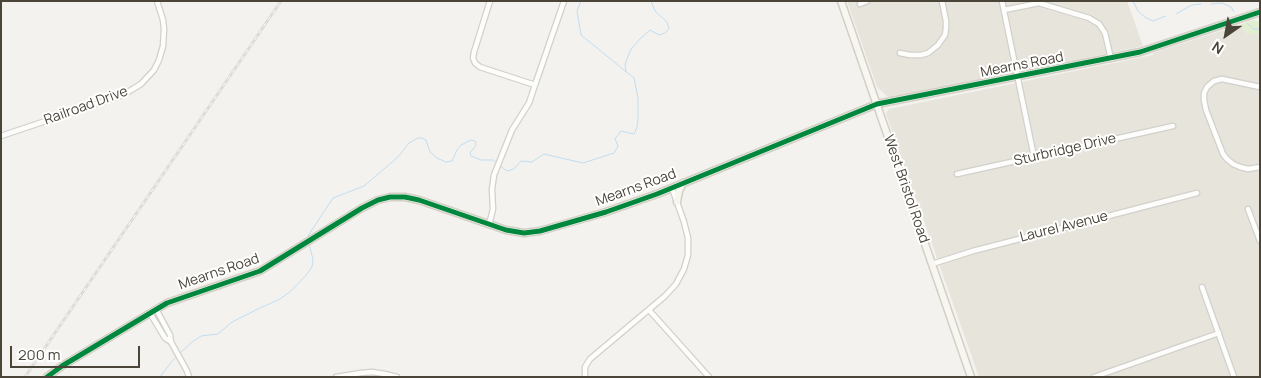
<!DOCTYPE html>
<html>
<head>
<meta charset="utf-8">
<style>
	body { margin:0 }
	#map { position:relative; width:1261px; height:378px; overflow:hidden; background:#f4f2ee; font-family:Manrope,sans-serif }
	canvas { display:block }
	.frame { position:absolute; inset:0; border:2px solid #4b4439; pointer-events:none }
	.north { position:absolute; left:1201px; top:10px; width:50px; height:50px; -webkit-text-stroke:4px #fff; paint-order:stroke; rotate:213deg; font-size:14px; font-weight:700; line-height:20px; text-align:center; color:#4b4439 }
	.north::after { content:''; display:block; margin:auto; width:18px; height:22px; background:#4b4439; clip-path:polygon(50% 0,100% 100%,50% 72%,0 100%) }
	.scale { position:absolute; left:10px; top:346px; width:130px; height:22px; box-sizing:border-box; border:2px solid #4b4439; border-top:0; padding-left:6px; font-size:15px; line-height:18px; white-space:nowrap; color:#4b4439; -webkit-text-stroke:4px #fff; paint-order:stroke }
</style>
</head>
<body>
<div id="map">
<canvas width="1261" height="378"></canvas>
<div class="frame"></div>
<div class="north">N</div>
<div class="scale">200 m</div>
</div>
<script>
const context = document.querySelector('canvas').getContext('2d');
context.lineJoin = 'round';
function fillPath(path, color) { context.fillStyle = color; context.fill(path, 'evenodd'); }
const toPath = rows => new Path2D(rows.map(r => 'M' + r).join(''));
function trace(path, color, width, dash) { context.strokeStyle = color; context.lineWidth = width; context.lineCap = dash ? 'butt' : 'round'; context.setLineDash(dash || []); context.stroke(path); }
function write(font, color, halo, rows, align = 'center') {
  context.font = font + ' Manrope,sans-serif'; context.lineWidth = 4; context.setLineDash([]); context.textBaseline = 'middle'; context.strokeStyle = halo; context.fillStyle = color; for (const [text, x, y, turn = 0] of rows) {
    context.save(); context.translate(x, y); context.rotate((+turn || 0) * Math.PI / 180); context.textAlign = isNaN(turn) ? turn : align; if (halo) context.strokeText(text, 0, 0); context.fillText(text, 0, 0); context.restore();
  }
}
fillPath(toPath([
	[847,1,1127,1,1143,46,889,98,877,87],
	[1239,25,1247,34,1260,34,1260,377,979,377,886,114,889,109,1153,55,1153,53]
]), '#e7e4dc');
fillPath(toPath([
	[1253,20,1260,22,1260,34,1247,34,1239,25]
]), '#e1eecf');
trace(toPath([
	[1133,1,1138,11,1146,18,1153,21,1166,16],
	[1211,4,1222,3,1231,7,1234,12],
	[1176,14,1192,5,1201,4],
	[1247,23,1253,29,1260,29],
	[626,72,625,64,631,49,640,39,650,30,659,35,665,33,669,29,667,22,655,11,651,1],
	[499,165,507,171,514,169,521,161,532,162,544,154,583,163,614,153,618,146,615,139,621,131,634,134,637,127,638,119,638,98,634,78,581,35,577,11,581,1],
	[308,239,308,236,333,198,364,186,398,157,409,143,418,138,422,138,426,140,430,152,437,158,446,162,452,161,457,150,461,145,471,140,475,141,476,145,470,153,471,156,481,160,493,160,496,162],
	[180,353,192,342,201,336,218,334,232,322,258,309,280,299,291,291,307,274,312,267,313,260,309,243],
	[160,377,172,361,177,356]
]), '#c0ddf1', 1);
const street = toPath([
	[490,1,474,52,473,58,475,63,480,67,535,85,564,1],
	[1002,1,1034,157],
	[860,4,867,1],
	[1004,10,1039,3,1089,18,1099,24,1105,33,1111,59],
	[900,53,910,55,921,55,928,53,938,45,945,35,946,28,946,21,942,1],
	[1260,87,1222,79,1214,81,1207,87,1204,93,1204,100,1206,110,1223,154,1227,159,1233,164,1240,167,1248,169,1260,167],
	[1,136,123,95,141,84,154,70,159,60,163,46,164,29,163,20,157,1],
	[957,174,1173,126],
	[1248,209,1260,241],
	[489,225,493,209,492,189,494,175,512,130,529,103,535,85],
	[932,264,973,251,1197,193],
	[1202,287,1234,377],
	[156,309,170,335,171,342,187,371,189,377],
	[649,310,709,377],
	[150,313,165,338,171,342],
	[336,377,361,373,372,372,385,374,397,377],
	[585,377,585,367,590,359,665,296,676,284,684,269,688,255,688,238,684,222,672,188],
	[1094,377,1219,333]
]);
const secondary = toPath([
	[841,1,971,377],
	[677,202,679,191,683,183],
	[47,377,62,366,167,303,260,271,362,208,378,200,390,197,405,197,419,200,506,230,524,233,540,231,606,212,657,194,877,104,1140,52,1260,12]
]);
trace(street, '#d2d0cb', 7);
trace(secondary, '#d3cfc5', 9);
trace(street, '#fdfdfc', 4.5);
trace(secondary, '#f7f6f1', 6);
const rail = toPath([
	[25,377,281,1]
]);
trace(rail, '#dbdbda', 3);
trace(rail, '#fff', 1, [4]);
trace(toPath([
	[47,377,62,366,167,303,260,271,362,208,378,200,390,197,405,197,419,200,506,230,524,233,540,231,606,212,657,194,877,104,1140,52,1260,12]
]), '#00873e', 5);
write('14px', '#4b4439', '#fff', [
	["Mearns Road",1022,65,-11],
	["Railroad Drive",86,106,-20],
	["Sturbridge Drive",1065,150,-13],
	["Mearns Road",636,188,-20],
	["West Bristol Road",906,189,71],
	["Laurel Avenue",1064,227,-14],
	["Mearns Road",219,272,-19]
]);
</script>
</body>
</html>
